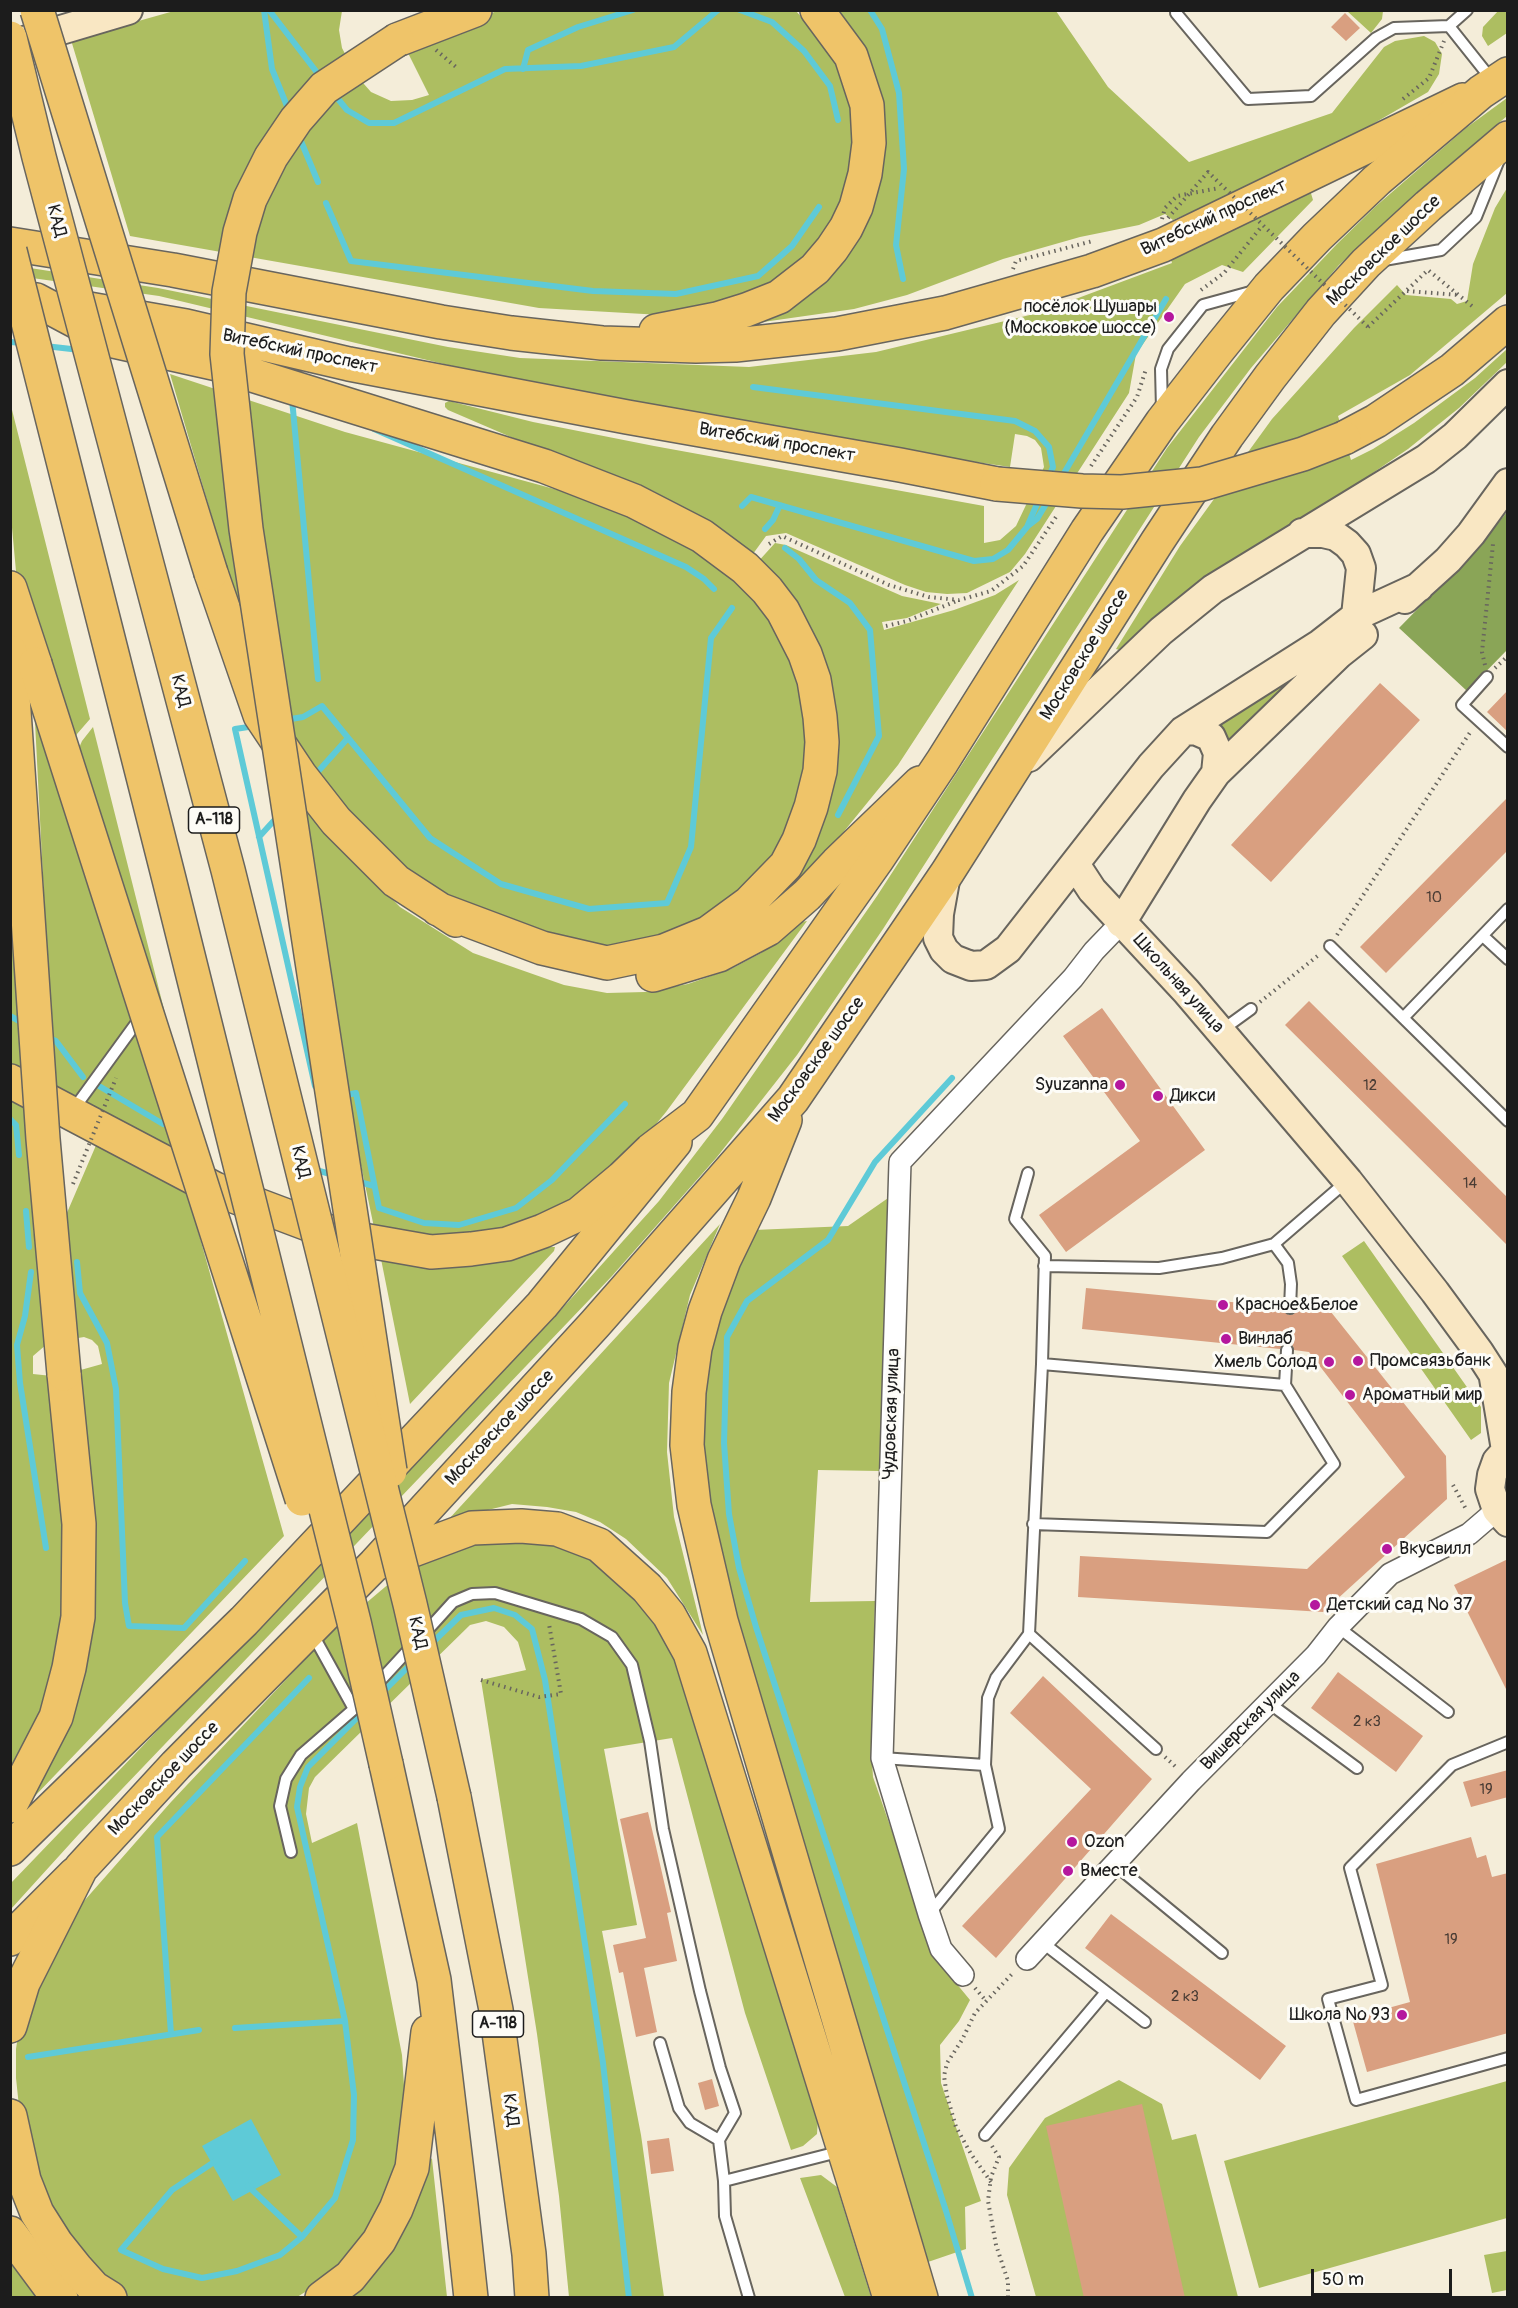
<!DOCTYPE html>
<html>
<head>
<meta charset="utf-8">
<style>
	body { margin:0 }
	#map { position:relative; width:1518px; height:2308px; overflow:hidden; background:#f4edd9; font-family:Pangolin,sans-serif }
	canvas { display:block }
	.frame { position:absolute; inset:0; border:12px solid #1c1c1c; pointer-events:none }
	.scale { position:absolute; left:1311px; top:2269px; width:141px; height:27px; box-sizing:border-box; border:3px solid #1c1c1c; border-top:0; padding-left:8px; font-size:18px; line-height:21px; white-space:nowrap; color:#1c1c1c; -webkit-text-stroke:4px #fdfcf7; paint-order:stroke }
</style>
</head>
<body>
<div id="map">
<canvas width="1518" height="2308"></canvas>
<div class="frame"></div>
<div class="scale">50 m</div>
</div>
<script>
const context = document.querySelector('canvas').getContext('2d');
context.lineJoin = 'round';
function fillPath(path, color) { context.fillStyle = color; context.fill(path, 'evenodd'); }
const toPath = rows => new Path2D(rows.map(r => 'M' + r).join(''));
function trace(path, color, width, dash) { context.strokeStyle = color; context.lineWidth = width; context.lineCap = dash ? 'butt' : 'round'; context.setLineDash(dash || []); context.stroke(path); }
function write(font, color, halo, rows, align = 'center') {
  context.font = font + ' Pangolin,sans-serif'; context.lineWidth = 6; context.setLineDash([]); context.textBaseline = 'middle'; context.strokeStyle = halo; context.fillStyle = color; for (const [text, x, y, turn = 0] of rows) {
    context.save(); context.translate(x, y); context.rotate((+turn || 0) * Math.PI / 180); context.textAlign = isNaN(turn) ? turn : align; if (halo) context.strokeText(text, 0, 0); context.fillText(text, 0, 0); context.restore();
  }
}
fillPath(toPath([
	[1499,10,1507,11,1507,33,1488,46,1482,36,1483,27],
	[174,11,342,11,339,30,342,48,356,75,371,92,391,101,412,100,429,95,405,47,497,11,796,11,834,54,847,87,856,137,847,183,833,218,812,252,781,277,746,299,679,316,539,308,130,236,71,40],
	[831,11,1056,11,1108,87,1189,162,1332,113,1384,47,1395,41,1424,36,1435,42,1442,54,1439,74,1428,92,1307,162,1173,220,1165,214,1139,225,1080,237,1003,259,907,295,854,309,756,323,869,192],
	[1347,11,1383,11,1382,19,1371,33],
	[1507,98,1507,116,1427,184,1339,265,1251,368,1199,437,883,929,797,1055,717,1157,612,1276,79,1834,11,1909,11,1883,550,1322,659,1201,722,1119,877,896,1167,448,1277,307,1337,244,1376,206,1466,128],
	[1507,188,1507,293,1410,375,1338,416,1351,460,1373,449,1414,423,1475,378,1507,349,1507,362,1459,408,1408,449,1333,500,1199,582,1123,651,1116,649,1180,546,1272,419,1354,328,1397,285,1406,295,1451,299,1457,304,1467,301,1473,264,1495,208],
	[1310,190,1313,200,1243,272,1222,265,1185,284,1136,354,1129,393,1025,554,1010,572,967,593,947,594,926,592,905,585,786,533,766,536,750,558,706,521,653,491,548,453,448,410,445,407,445,403,449,401,533,422,654,446,984,506,984,543,1000,540,1016,526,1044,467,1041,448,1035,440,1027,436,1015,434,1010,467,779,433,469,370,159,296,11,275,11,265,158,288,448,347,520,358,749,367,876,352,1038,313,1172,263,1169,254],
	[170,374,345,432,613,505,687,540,743,582,777,622,799,672,809,763,789,831,765,871,700,925,652,940,607,946,570,941,461,905,405,869,313,781,261,684],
	[10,402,90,719,77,734,71,746,17,582,10,506],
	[775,543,786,545,902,596,941,604,907,618,882,622,884,630,954,610,995,595,1019,580,898,765,815,867,773,904,769,900,830,771,756,564],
	[1281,682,1284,687,1229,745,1218,731,1216,720],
	[33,683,178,1157,54,1092],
	[93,727,178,1065,75,757,82,741],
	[298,795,364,870,400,907,473,953,564,985,607,993,645,992,688,984,731,969,761,953,801,922,807,921,666,1112,629,1157,547,1220,457,1241,376,1237,344,1084],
	[11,871,23,1078,11,1070],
	[11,1100,25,1109,34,1235,47,1344,33,1356,33,1374,52,1376,64,1549,63,1604,55,1675,38,1726,11,1783],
	[97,1143,185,1185,284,1536,34,1797,31,1797,63,1732,77,1371,102,1364,98,1346,92,1340,84,1337,72,1339,63,1222],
	[891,1196,879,1471,818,1470,810,1602,875,1601,871,1746,873,1777,937,1960,970,2000,959,2021,940,2045,941,2083,981,2201,965,2207,966,2249,928,2262,745,1659,711,1526,703,1458,703,1393,717,1323,754,1230,848,1226],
	[720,1224,690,1295,669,1383,667,1452,674,1517,703,1635,667,1578,626,1539,600,1522,576,1512,547,1507,512,1504,448,1520],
	[1364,1241,1481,1407,1481,1433,1471,1440,1342,1256],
	[548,1247,555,1247,554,1251,410,1404,381,1259],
	[562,1541,620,1575,668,1636,818,2118,817,2134,803,2146,791,2150,745,2013,672,1738,604,1749,637,1925,602,1931,641,2135,664,2297,569,2297,559,2196,537,2034,481,1680,526,1670,518,1642,504,1627,486,1621,470,1625,315,1777,309,1788,306,1814,312,1843,357,1823,402,2055,405,2100,400,2154,383,2204,361,2245,335,2274,297,2297,127,2298,108,2286,53,2225,20,2116,16,2078,16,2049,21,2015,70,1917,171,1802,327,1636,391,1582,425,1559,462,1543],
	[1119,2080,1162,2104,1172,2140,1196,2134,1238,2297,1036,2297,1007,2195,1009,2168,1045,2118],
	[1507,2081,1507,2218,1259,2288,1224,2161],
	[429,2157,432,2159,447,2297,337,2298],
	[821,2175,837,2187,871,2297,845,2297,800,2178],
	[1507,2251,1507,2290,1492,2293,1484,2255],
	[10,2259,44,2297,11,2297]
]), '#adbe61');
fillPath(toPath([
	[1507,512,1507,650,1467,691,1399,628,1483,542]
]), '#8aa557');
fillPath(toPath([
	[251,2119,281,2175,233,2201,202,2146]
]), '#5ecad7');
trace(toPath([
	[264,10,272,69,289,111],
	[269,10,322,79],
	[740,10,772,22,804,51,830,86,838,120],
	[870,10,882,29,899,93,904,169,896,245,903,279],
	[523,69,528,50,578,27,633,10],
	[334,94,347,110,369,123,394,123,505,69,581,66,674,47,718,10],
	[298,134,318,182],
	[326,203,351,261,593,291,676,294,758,276,792,246,819,207],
	[10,342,23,343],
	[45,346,80,350],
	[753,387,1015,421,1035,431,1049,447,1053,467,1048,479],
	[292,399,318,679],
	[374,429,686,567,704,579,714,589],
	[1060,480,1166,299],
	[742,506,751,497,974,561,993,559,1008,550,1027,527,1040,497],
	[1028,526,1037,519,1049,499],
	[765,529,773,520,780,505],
	[785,548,799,559,816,580,850,603,870,630,879,736,838,815],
	[285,720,303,717,322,706,430,838,501,884,589,909,667,903,691,847,711,638,732,608],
	[255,726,235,729,315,1086],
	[314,776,348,738],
	[259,837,279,815],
	[10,1016,23,1023],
	[47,1037,56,1041,83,1077],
	[952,1078,875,1162,828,1240,747,1301,727,1337,724,1443,729,1514,739,1568,756,1627,946,2211,972,2298],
	[99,1086,163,1124],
	[341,1096,356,1093,379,1208,424,1223,459,1225,516,1208,552,1180,625,1104],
	[10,1119,16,1125,19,1155],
	[312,1169,334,1175],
	[356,1181,374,1186],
	[26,1211,29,1247],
	[77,1262,80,1293,107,1343,116,1389,125,1603,129,1626,184,1628,245,1561],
	[31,1272,25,1316,17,1345,20,1383,46,1548],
	[430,1645,461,1615,494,1608,515,1615,532,1629,545,1680,603,2063,629,2298],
	[381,1694,412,1663],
	[235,2028,345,2021],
	[171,2034,157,1837,309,1678],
	[28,2057,199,2030],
	[217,2160,172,2190,121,2250,163,2269,202,2278,237,2271,280,2255,302,2237,335,2198,353,2140,354,2095,345,2021,297,1807,300,1787,308,1767,363,1712],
	[248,2186,302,2237]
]), '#5ecad7', 6);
fillPath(toPath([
	[1345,13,1360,28,1346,41,1331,27],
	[1380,683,1420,720,1271,882,1231,845],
	[1508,690,1508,732,1487,712],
	[1508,797,1508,850,1386,973,1360,947],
	[1309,1001,1508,1198,1508,1246,1285,1025],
	[1102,1008,1205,1150,1066,1252,1039,1215,1140,1141,1063,1036],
	[1086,1288,1283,1307,1284,1312,1289,1315,1294,1314,1297,1308,1331,1312,1446,1456,1447,1499,1323,1612,1078,1597,1080,1556,1307,1569,1405,1477,1309,1352,1294,1350,1293,1346,1288,1343,1283,1344,1280,1349,1082,1329],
	[1508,1559,1508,1693,1454,1585],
	[1338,1672,1423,1736,1396,1772,1311,1708],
	[1043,1676,1152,1779,996,1958,962,1926,1091,1789,1010,1713],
	[1508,1770,1508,1797,1471,1807,1463,1782],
	[648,1812,671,1912,667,1913,677,1961,644,1968,657,2032,636,2037,623,1972,619,1973,613,1945,646,1938,620,1819],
	[1471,1837,1477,1858,1486,1855,1492,1877,1508,1873,1508,2033,1367,2072,1352,2018,1410,2002,1376,1864],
	[1111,1914,1286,2046,1260,2080,1085,1948],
	[712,2079,719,2106,705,2110,698,2083],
	[1142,2104,1185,2298,1084,2298,1046,2126],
	[669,2138,674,2171,651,2174,647,2141]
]), '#d99f80');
const lane = toPath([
	[1176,13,1248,99,1311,96,1376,38,1394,28,1449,26,1467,10],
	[1449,26,1492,80],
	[1384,260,1441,250,1476,217,1499,160],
	[1162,409,1161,369,1168,349,1203,305,1254,291],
	[1487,677,1462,705,1508,747],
	[1483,936,1508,959],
	[1330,946,1508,1121],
	[1404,1017,1508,909],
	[1222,1030,1251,1009],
	[73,1110,137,1022],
	[1274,1244,1288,1263,1291,1284,1290,1308],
	[1044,1266,1159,1268,1222,1258,1274,1244,1347,1181],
	[1285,1385,1287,1350],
	[1033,1524,1267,1532,1334,1464,1285,1385,1042,1364],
	[1338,1627,1448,1712],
	[312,1633,354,1709],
	[424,1634,453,1602,472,1594,495,1593,581,1619,612,1637,632,1665,650,1741,663,1829,700,1991,720,2068,735,2113,719,2140,724,2181,725,2216,749,2298],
	[1029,1634,1156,1749],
	[1269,1703,1357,1768],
	[1508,1742,1452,1765,1350,1868,1382,1985,1328,1999,1356,2100,1508,2058],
	[882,1758,985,1765],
	[291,1852,280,1806,286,1779,301,1755,354,1709,413,1645],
	[1114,1864,1222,1953],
	[929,1914,999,1829,985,1765,988,1698,996,1678,1029,1634,1042,1364,1045,1256,1015,1219,1028,1173],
	[1043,1943,1145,2022],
	[660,2043,679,2108,690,2123,719,2140],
	[985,2135,1106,1992],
	[724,2181,842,2151]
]);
const street = toPath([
	[1027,1959,1191,1781,1316,1655,1338,1627,1390,1574,1469,1534,1497,1510],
	[963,1975,941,1949,929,1914,882,1758,900,1162,1073,978,1094,951,1121,923]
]);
const secondary = toPath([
	[24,41,128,10],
	[1302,533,1323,533,1336,536,1347,544,1356,554,1361,568,1356,616],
	[1405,599,1448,560,1471,534,1508,483],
	[1183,731,1195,730,1211,737,1218,753,1216,773],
	[1029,757,1161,631,1213,589,1426,459,1455,436,1508,384],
	[1075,864,1092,890,1186,991,1348,1181,1435,1292,1479,1352,1508,1397],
	[946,875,939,914,938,938,944,950,953,959,971,966,986,965,1008,949,1151,766,1183,731,1320,644,1356,616,1419,587],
	[1121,923,1197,800,1216,773,1339,654,1363,635],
	[1494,1378,1506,1450],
	[1508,1449,1497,1461,1492,1475,1490,1489,1497,1510,1508,1522]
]);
const primary = toPath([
	[397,40,475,10],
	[10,244,173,270,441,322,511,333,602,343,696,346,735,345,837,334,945,313,1092,271,1163,245,1463,100],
	[36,300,113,341,217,364,544,466,634,501,702,536,745,568,767,590,783,611,805,654,814,680,820,717,822,742,820,771,811,807,799,840,786,865,749,903,708,933,664,951,607,963,542,948,438,909],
	[66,305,186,326,349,364,627,417,900,465,997,484],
	[656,331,717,319,746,310,779,297,815,269,832,249,846,228,856,207,865,174,869,143,867,105,851,56,817,10],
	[1344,438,1376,421,1452,370,1508,322],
	[211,573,260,715,300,775,336,821,396,881,456,920],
	[653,975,719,955,768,929,807,895,837,863,920,783],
	[10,1806,56,1717,69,1668,78,1617,79,1524,64,1374],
	[10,1849,244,1621,542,1305,675,1142],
	[10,1939,75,1874],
	[10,2233,50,2287,61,2298]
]);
const highway = toPath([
	[10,588,35,664],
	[10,1081,215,1189,340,1236,431,1252,471,1249,507,1244,543,1231,579,1214,622,1178,651,1150,697,1115,876,861,942,762,1087,531,1162,422,1218,350,1269,287,1317,237,1377,180,1481,92,1508,74],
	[785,1120,754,1198,724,1260,705,1311,695,1348,689,1392,687,1445,694,1505,721,1621,921,2298],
	[381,1562,472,1528,521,1526,557,1529,599,1545,647,1588,669,1615,690,1653,890,2298],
	[386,1764,434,1980,461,2205,471,2298],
	[454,1797,496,2010,529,2254,532,2298],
	[10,2026,23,1983,81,1868,176,1765,375,1564,595,1324,793,1099,947,873,1157,542,1227,436,1270,377,1321,312,1366,263,1428,206,1508,138],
	[10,2116,24,2180,37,2213,56,2243,76,2268,94,2288,110,2298],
	[322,2298,350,2277,379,2241,396,2209,412,2168,428,2032]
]);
trace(lane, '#68655e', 14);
trace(street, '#68655e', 24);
trace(secondary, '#68655e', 32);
trace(primary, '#68655e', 36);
trace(highway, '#68655e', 36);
trace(toPath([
	[436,50,456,67],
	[1403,99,1429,78,1444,41],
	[1162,219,1165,208,1177,196,1219,188],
	[1013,269,1016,261,1093,241],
	[1201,290,1224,273,1262,226],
	[1407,291,1459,295],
	[1368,327,1428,270,1472,306],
	[1091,466,1137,397,1146,369],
	[769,544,782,536,889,585,929,597,959,600,991,591,1023,566,1058,514],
	[886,626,907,621,959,600],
	[1485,665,1482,652,1493,544],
	[1495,668,1508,656],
	[1337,935,1471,731],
	[1260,1002,1320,954],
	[1453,1485,1467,1511],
	[481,1680,539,1697,561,1694,549,1624],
	[1165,1757,1177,1768],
	[975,1988,986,2001],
	[992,2146,999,2157,991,2177,988,2201,996,2245,1008,2281,1008,2298],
	[991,2182,971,2154,956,2127,947,2096,944,2076,947,2063,962,2040,975,2013,1014,1972]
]), '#68655e', 4, [1.5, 4.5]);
trace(lane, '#fff', 10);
trace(street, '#fff', 21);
trace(secondary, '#f9e7c3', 28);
trace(primary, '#efc469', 33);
trace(highway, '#efc469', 33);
const primaryBridge = toPath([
	[37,10,211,573],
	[997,484,1082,491,1122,492,1202,484,1303,454,1344,438],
	[10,652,43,1139,64,1374],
	[390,1471,246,529,227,354,229,292,240,232,250,199,271,157,296,120,324,88,397,40]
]);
const highwayBridge = toPath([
	[10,38,39,157,228,870,410,1604,454,1797],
	[10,251,169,879,354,1622,386,1764],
	[35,664,302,1499]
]);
trace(primaryBridge, '#68655e', 36, []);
trace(highwayBridge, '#68655e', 36, []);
trace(toPath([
	[1168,218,1208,172,1368,327],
	[73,1184,116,1078]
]), '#68655e', 4, [1.5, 4.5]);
trace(primaryBridge, '#efc469', 33);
trace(highwayBridge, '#efc469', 33);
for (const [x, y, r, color] of [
	[1169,317,6,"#b5179e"],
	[1120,1085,6,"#b5179e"],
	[1158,1096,6,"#b5179e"],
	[1223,1305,6,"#b5179e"],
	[1226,1339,6,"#b5179e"],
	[1358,1361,6,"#b5179e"],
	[1329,1362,6,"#b5179e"],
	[1350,1395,6,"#b5179e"],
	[1387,1549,6,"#b5179e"],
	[1315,1605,6,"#b5179e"],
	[1072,1842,6,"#b5179e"],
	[1068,1871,6,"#b5179e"],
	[1402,2015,6,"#b5179e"]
]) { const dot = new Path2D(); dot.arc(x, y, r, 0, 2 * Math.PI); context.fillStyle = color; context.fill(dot); trace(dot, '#fdfcf7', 2); }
write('15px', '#4b3d35', null, [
	["10",1434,898],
	["12",1370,1086],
	["14",1470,1184],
	["2 к3",1367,1722],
	["19",1486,1790],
	["19",1451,1940],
	["2 к3",1185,1997]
]);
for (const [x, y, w] of [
	[214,820,51],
	[498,2024,51]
]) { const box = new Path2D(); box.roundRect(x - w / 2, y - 13, w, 26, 4.5); context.fillStyle = '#fdfcf7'; context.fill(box); trace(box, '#1c1c1c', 1.5); }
write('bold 16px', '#1c1c1c', null, [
	["А-118",214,820],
	["А-118",498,2024]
]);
write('18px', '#1c1c1c', '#fdfcf7', [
	["Витебский проспект",1214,218,-25],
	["КАД",56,221,75],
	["Московское шоссе",1384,251,-44],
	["Витебский проспект",300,352,12],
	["Витебский проспект",777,443,10],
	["Московское шоссе",1085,655,-58],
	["КАД",180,691,75],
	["Школьная улица",1178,984,48],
	["Московское шоссе",817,1060,-54],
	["КАД",300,1162,76],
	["Чудовская улица",892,1414,-88],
	["Московское шоссе",500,1428,-47],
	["КАД",417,1633,77],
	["Вишерская улица",1251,1721,-45],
	["Московское шоссе",164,1779,-46],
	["КАД",510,2110,82]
]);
write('18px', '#1c1c1c', '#fdfcf7', [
	["посёлок Шушары",1157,307,"right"],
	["(Московкое шоссе)",1157,328,"right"],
	["Syuzanna",1108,1085,"right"],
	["Дикси",1170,1096],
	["Красное&Белое",1235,1305],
	["Винлаб",1238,1339],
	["Промсвязьбанк",1370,1361],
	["Хмель Солод",1317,1362,"right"],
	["Ароматный мир",1362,1395],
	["Вкусвилл",1399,1549],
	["Детский сад № 37",1327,1605],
	["Ozon",1084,1842],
	["Вместе",1080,1871],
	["Школа № 93",1390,2015,"right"]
], 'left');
</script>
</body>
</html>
